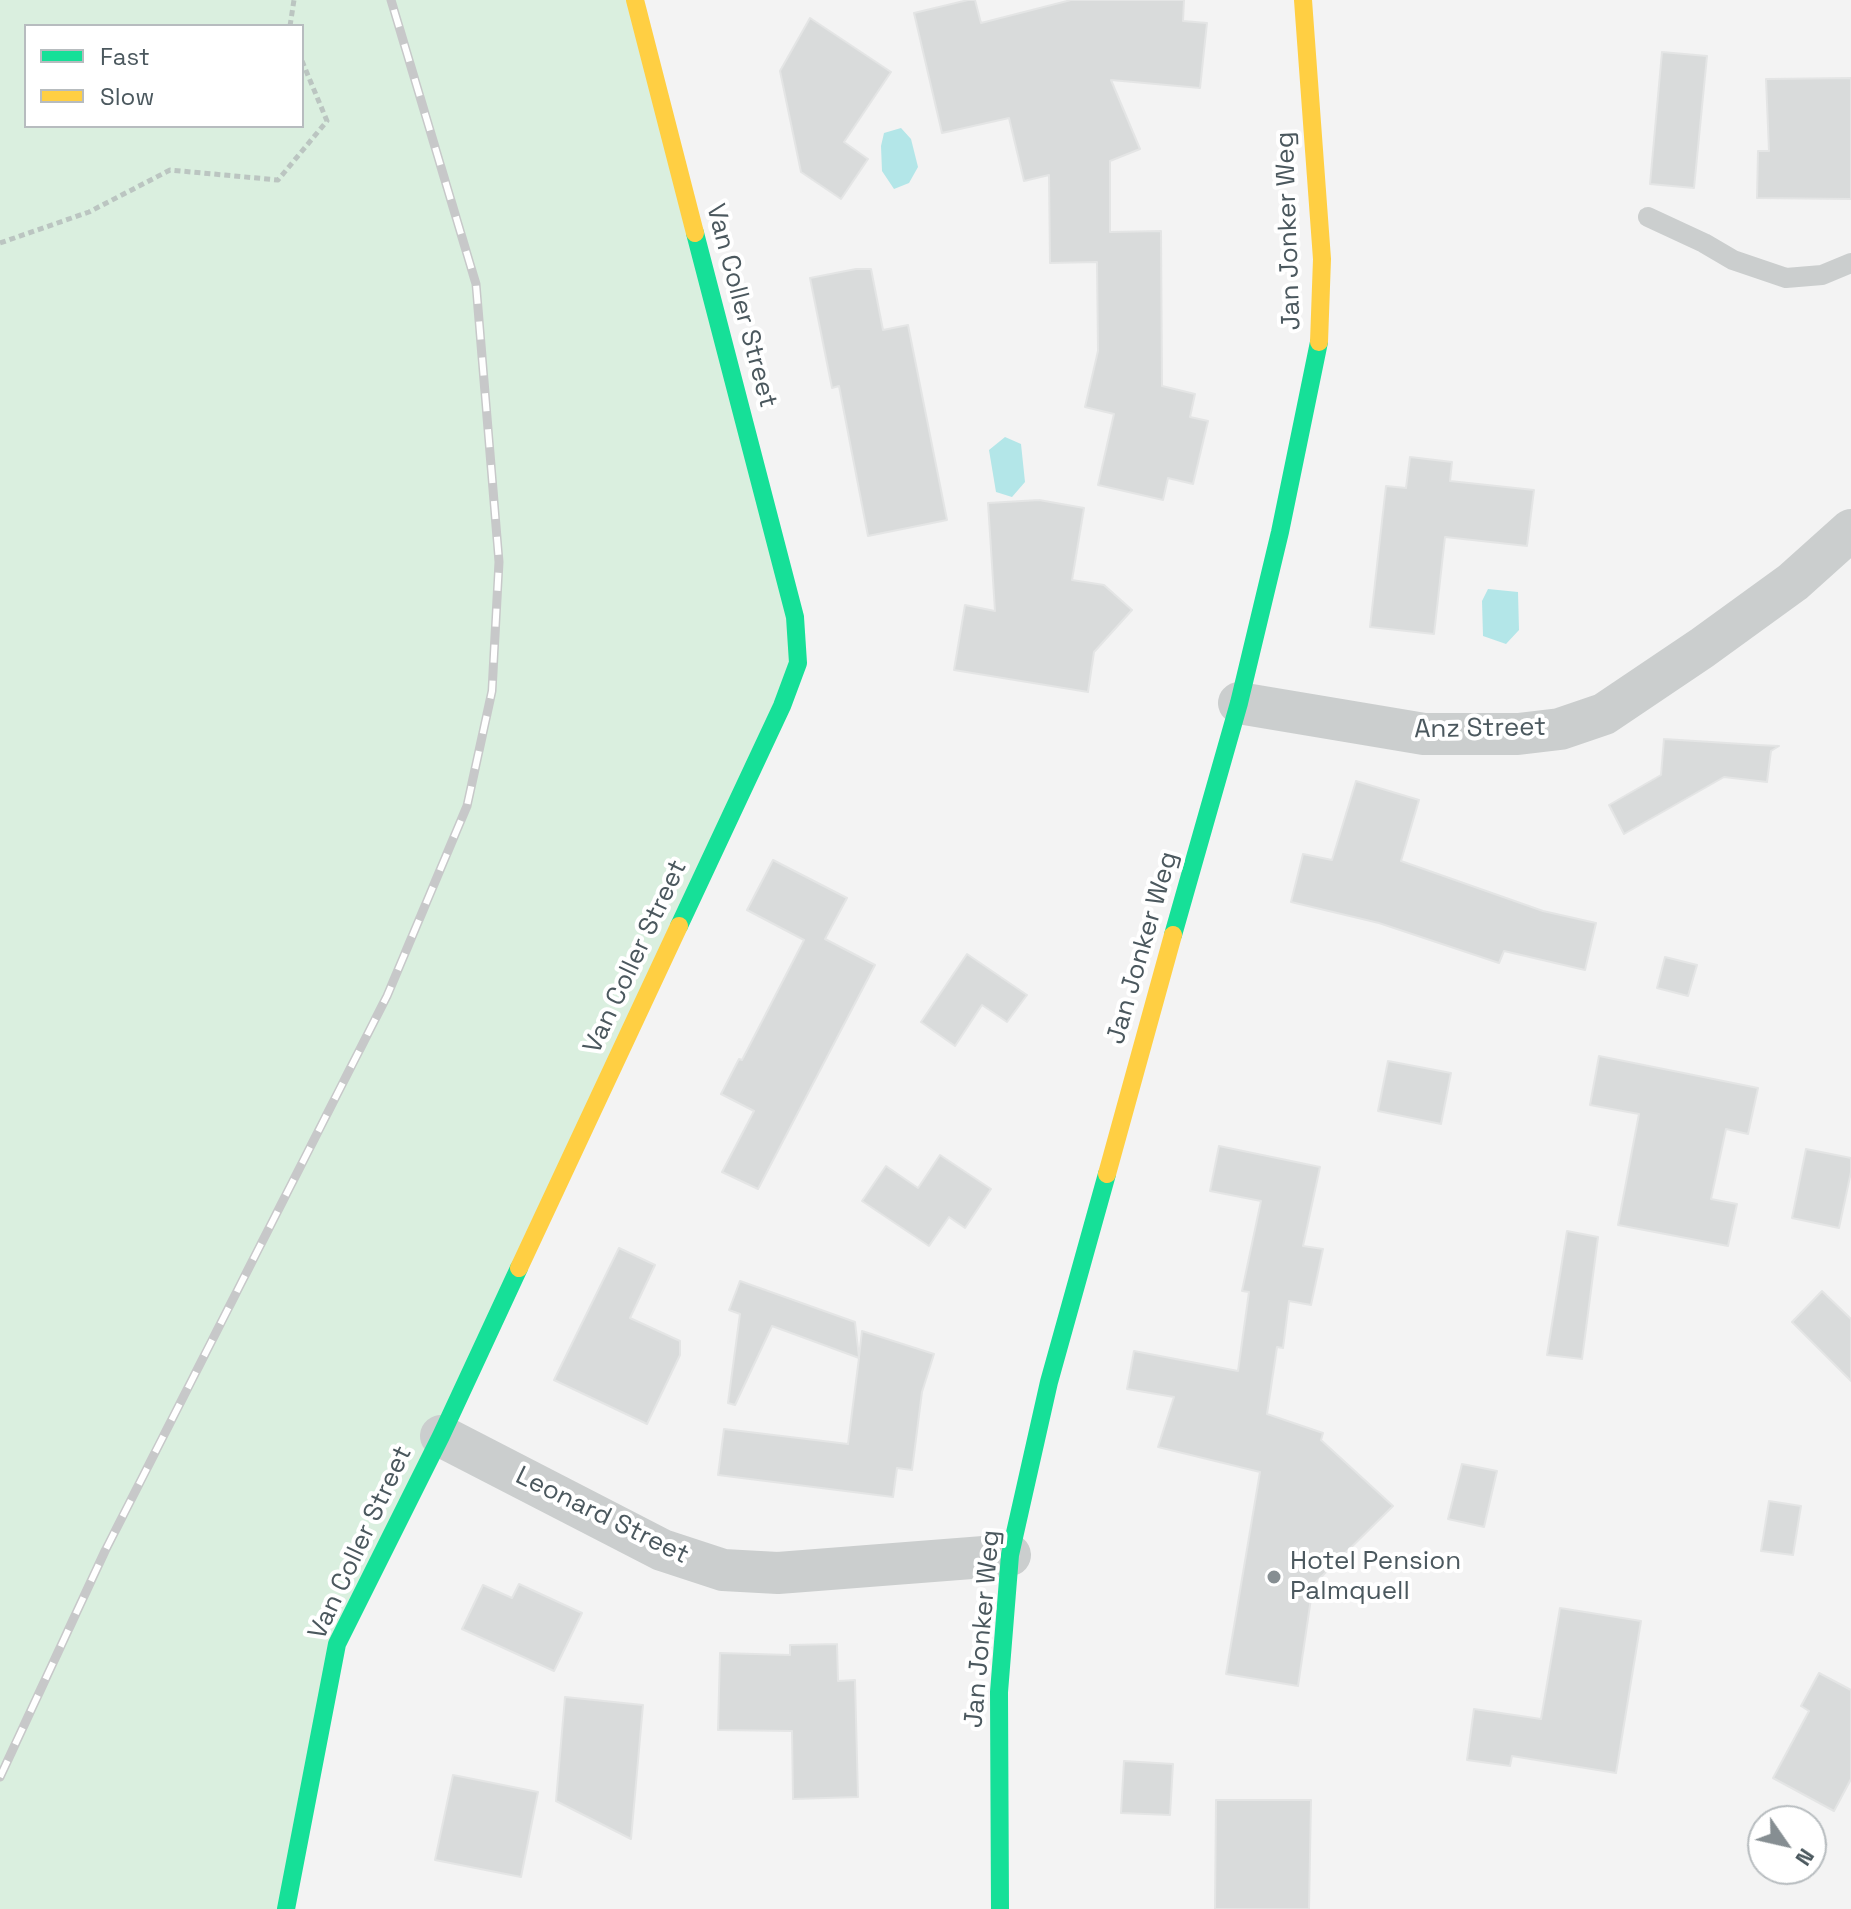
<!DOCTYPE html>
<html>
<head>
<meta charset="utf-8">
<style>
	body { margin:0 }
	#map { position:relative; width:1851px; height:1909px; overflow:hidden; background:#f3f3f3; font-family:"Space Grotesk",sans-serif }
	canvas { display:block }
	.legend { position:absolute; left:24px; top:24px; width:280px; height:104px; box-sizing:border-box; background:#fff; border:2px solid #b7bcbf; margin:0; padding:10px 14px; list-style:none; font-size:24px; color:#4b585e }
	.legend li { display:flex; align-items:center; gap:16px; height:40px }
	.legend b { width:40px; border:2px solid #b7bcbf }
	.north { position:absolute; left:1747px; top:1805px; width:80px; height:80px; box-sizing:border-box; background:#fff; border:2px solid #b7bcbf; border-radius:50%; rotate:124deg; font-size:22px; font-weight:700; line-height:32px; text-align:center; color:#4b585e }
	.north::after { content:''; display:block; margin:auto; width:28px; height:36px; background:#868e92; clip-path:polygon(50% 0,100% 100%,50% 72%,0 100%) }
</style>
</head>
<body>
<div id="map">
<canvas width="1851" height="1909"></canvas>
<ul class="legend">
<li><b style="height:10px;background:#16e098"></b>Fast</li>
<li><b style="height:10px;background:#ffcf43"></b>Slow</li>
</ul>
<div class="north">N</div>
</div>
<script>
const context = document.querySelector('canvas').getContext('2d');
context.lineJoin = 'round';
function fillPath(path, color) { context.fillStyle = color; context.fill(path, 'evenodd'); }
const toPath = rows => new Path2D(rows.map(r => 'M' + r).join(''));
function trace(path, color, width, dash) { context.strokeStyle = color; context.lineWidth = width; context.lineCap = dash ? 'butt' : 'round'; context.setLineDash(dash || []); context.stroke(path); }
function write(font, color, halo, rows, align = 'center') {
  context.font = font + ' "Space Grotesk",sans-serif'; context.lineWidth = 8; context.setLineDash([]); context.textBaseline = 'middle'; context.strokeStyle = halo; context.fillStyle = color; for (const [text, x, y, turn = 0] of rows) {
    context.save(); context.translate(x, y); context.rotate((+turn || 0) * Math.PI / 180); context.textAlign = isNaN(turn) ? turn : align; if (halo) context.strokeText(text, 0, 0); context.fillText(text, 0, 0); context.restore();
  }
}
fillPath(toPath([
	[0,0,635,0,798,663,337,1644,286,1909,0,1909],
	[26,26,302,26,302,126,26,126]
]), '#daefdf');
fillPath(toPath([
	[901,128,911,139,918,167,909,183,894,189,882,171,881,146,884,133],
	[1005,437,1021,444,1025,482,1012,497,996,492,989,450],
	[1488,589,1518,592,1519,630,1506,644,1483,636,1482,601]
]), '#b3e6e8');
const building = toPath([
	[968,0,975,0,981,23,1071,0,1184,0,1183,21,1207,23,1200,88,1111,80,1140,149,1110,161,1110,232,1161,231,1162,386,1195,394,1190,417,1208,421,1193,484,1168,478,1163,500,1098,485,1114,414,1085,407,1098,351,1097,262,1050,263,1049,175,1024,181,1009,118,942,133,914,13,968,0],
	[810,18,891,72,844,142,868,159,841,199,801,172,780,71,810,18],
	[1662,52,1707,56,1694,188,1650,184,1662,52],
	[1851,78,1851,199,1757,198,1758,151,1769,151,1766,79,1851,78],
	[856,269,871,269,883,330,908,325,947,520,868,536,839,386,832,388,810,278,856,269],
	[1410,457,1452,462,1450,481,1534,490,1527,546,1445,537,1434,634,1370,627,1386,486,1406,488,1410,457],
	[1039,500,1084,508,1072,580,1104,585,1132,610,1094,652,1088,692,954,670,965,605,995,611,988,503,1039,500],
	[1664,739,1758,745,1779,746,1771,751,1767,782,1724,777,1624,834,1609,805,1661,775,1664,739],
	[1356,781,1419,800,1401,861,1543,911,1596,923,1585,970,1504,951,1499,963,1379,923,1291,902,1303,854,1332,860,1356,781],
	[773,860,847,898,825,939,875,965,758,1189,722,1172,754,1111,721,1094,739,1059,742,1060,804,940,747,910,773,860],
	[967,954,1027,995,1007,1022,982,1005,955,1046,921,1022,967,954],
	[1665,957,1697,965,1688,996,1657,988,1665,957],
	[1599,1056,1758,1088,1748,1134,1726,1129,1711,1199,1737,1204,1728,1246,1618,1225,1639,1114,1590,1105,1599,1056],
	[1388,1061,1451,1073,1441,1124,1378,1111,1388,1061],
	[1219,1146,1320,1167,1303,1246,1323,1249,1311,1305,1289,1301,1283,1348,1277,1347,1267,1414,1323,1433,1321,1440,1393,1506,1313,1585,1298,1686,1226,1674,1260,1472,1158,1447,1174,1397,1127,1389,1134,1351,1238,1371,1249,1292,1242,1291,1261,1201,1210,1191,1219,1146],
	[1806,1149,1851,1158,1851,1172,1839,1228,1792,1218,1806,1149],
	[940,1155,991,1189,965,1228,949,1217,929,1246,862,1201,886,1166,918,1188,940,1155],
	[1567,1231,1598,1237,1582,1359,1547,1355,1567,1231],
	[619,1248,655,1265,630,1318,680,1341,680,1355,647,1424,554,1380,619,1248],
	[740,1281,855,1322,859,1357,862,1331,934,1354,922,1392,912,1470,897,1468,893,1497,718,1475,724,1429,848,1444,859,1358,772,1326,735,1405,728,1403,740,1314,729,1310,740,1281],
	[1822,1291,1851,1319,1851,1381,1792,1322,1822,1291],
	[1462,1464,1497,1471,1484,1527,1448,1519,1462,1464],
	[1769,1501,1801,1506,1793,1555,1761,1551,1769,1501],
	[519,1584,582,1613,554,1671,462,1629,483,1585,512,1598,519,1584],
	[1560,1608,1641,1621,1616,1773,1512,1756,1510,1766,1467,1760,1474,1709,1541,1719,1560,1608],
	[837,1644,838,1681,855,1680,858,1797,793,1799,792,1731,718,1730,720,1653,790,1655,790,1645,837,1644],
	[1819,1673,1851,1690,1851,1779,1834,1811,1773,1778,1809,1711,1801,1706,1819,1673],
	[565,1697,643,1705,631,1839,556,1801,565,1697],
	[1124,1761,1173,1764,1170,1815,1121,1813,1124,1761],
	[453,1775,538,1792,521,1877,435,1860,453,1775],
	[1216,1800,1311,1800,1309,1909,1215,1909,1216,1800]
]);
fillPath(building, '#d9dbdb');
trace(building, '#e4e5e5', 2);
trace(toPath([
	[290,26,294,0],
	[0,243,89,212,170,170,278,180,327,121,302,61]
]), '#bbc5c1', 5, [6, 4]);
trace(toPath([
	[1648,217,1704,243,1733,260,1786,278,1822,275,1851,263]
]), '#cbcece', 20);
trace(toPath([
	[1239,703,1424,734,1518,734,1560,729,1604,714,1702,648,1793,582,1851,530],
	[441,1436,662,1550,723,1570,778,1573,1010,1555]
]), '#cbcece', 42);
trace(toPath([
	[679,926,782,706,798,663,795,617,695,233],
	[1173,935,1239,703,1280,532,1319,342],
	[286,1909,337,1644,441,1436,519,1268],
	[1000,1909,999,1692,1010,1555,1049,1382,1107,1174]
]), '#16e098', 18);
trace(toPath([
	[635,0,695,233],
	[1303,0,1322,259,1319,342],
	[1107,1174,1173,935],
	[519,1268,679,926]
]), '#ffcf43', 18);
const rail = toPath([
	[0,1777,105,1551,387,996,467,806,492,691,499,562,476,284,391,0]
]);
trace(rail, '#c7c8c9', 9);
trace(rail, '#fff', 6, [18]);
for (const [x, y, r, color] of [
	[1274,1577,8,"#868e92"]
]) { const dot = new Path2D(); dot.arc(x, y, r, 0, 2 * Math.PI); context.fillStyle = color; context.fill(dot); trace(dot, '#fff', 3); }
write('26px', '#4b585e', '#fff', [
	["Jan Jonker Weg",1289,231,-92],
	["Van Coller Street",741,306,75],
	["Anz Street",1480,729,-1],
	["Jan Jonker Weg",1143,948,-74],
	["Van Coller Street",636,957,-65],
	["Leonard Street",602,1516,26],
	["Van Coller Street",361,1543,-65],
	["Jan Jonker Weg",983,1629,-85]
]);
write('26px', '#4b585e', '#fff', [
	["Hotel Pension",1290,1562],
	["Palmquell",1290,1592]
], 'left');
</script>
</body>
</html>
